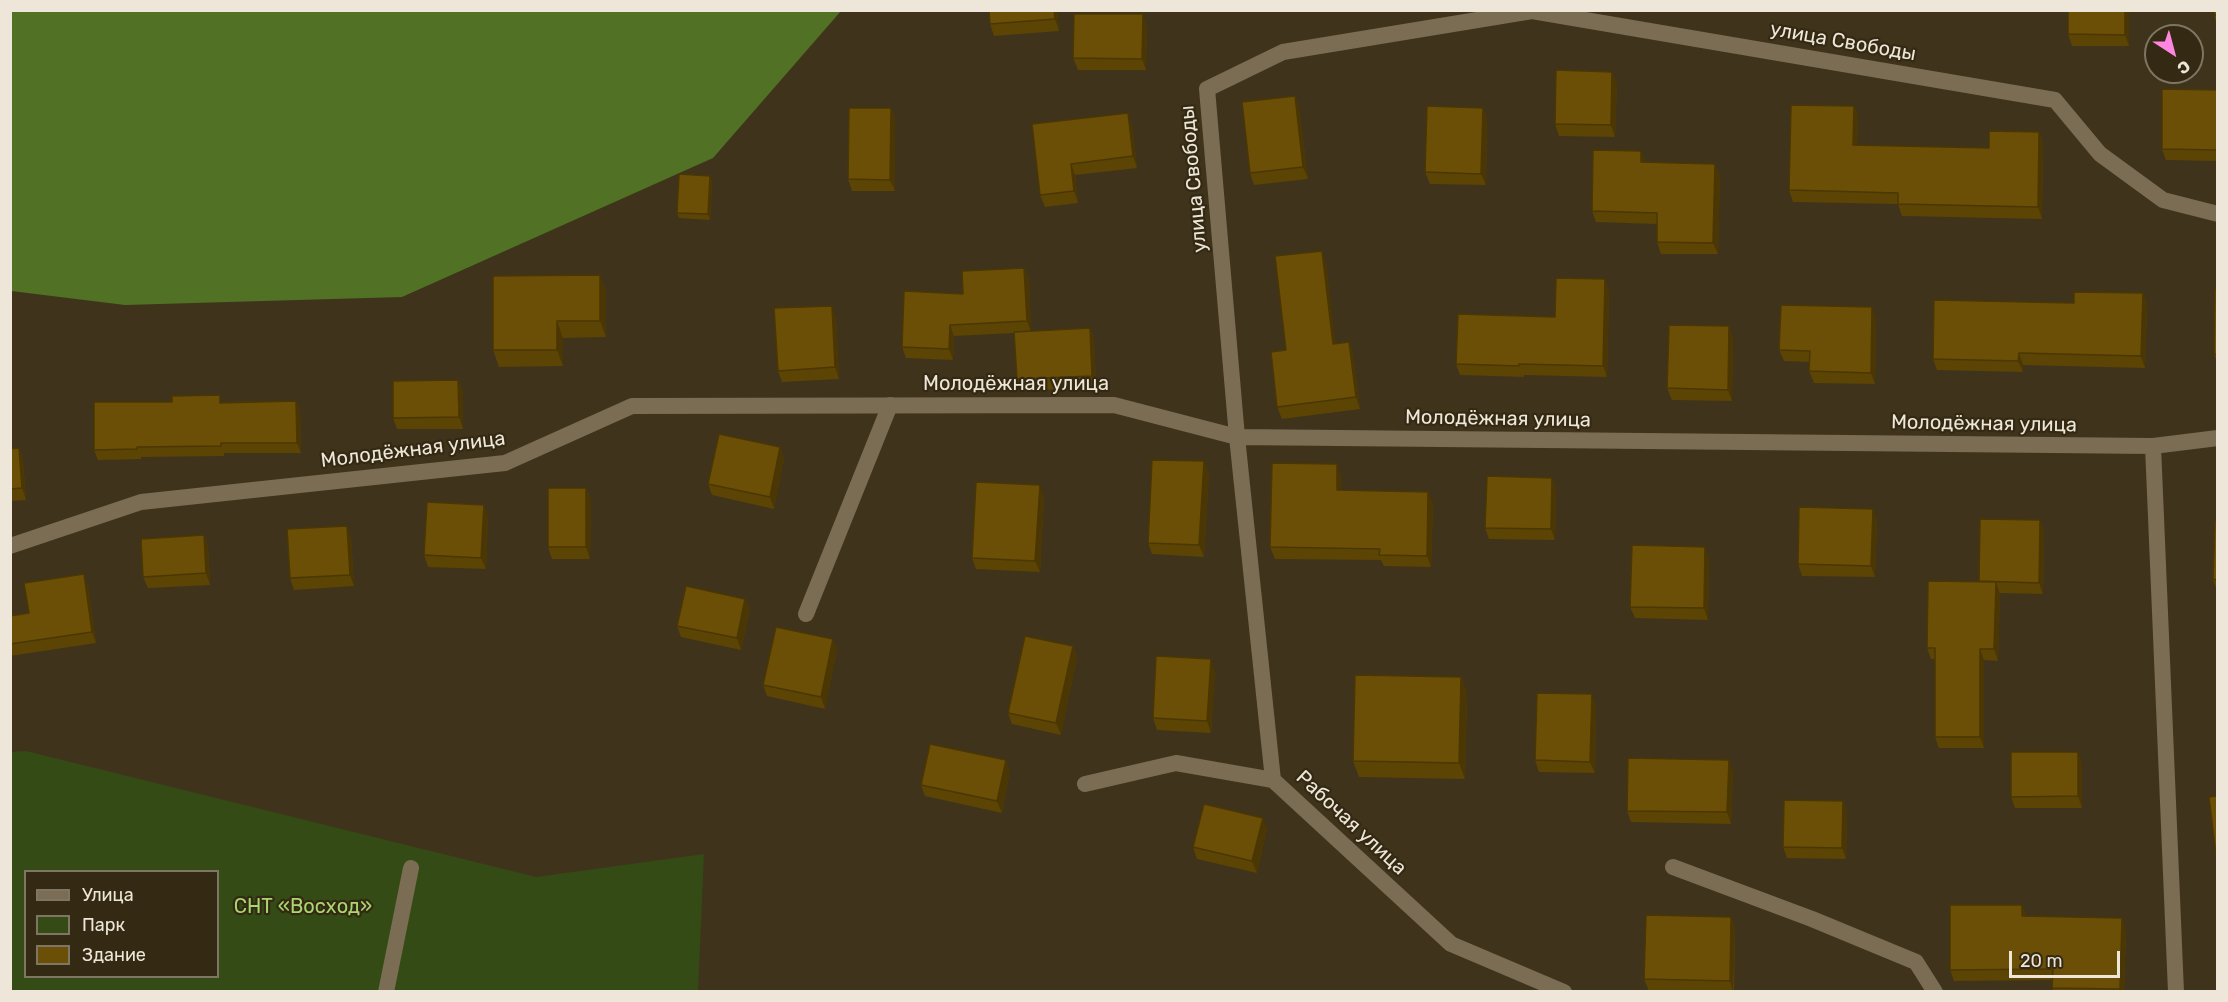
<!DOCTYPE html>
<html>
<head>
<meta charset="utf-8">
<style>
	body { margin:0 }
	#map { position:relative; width:2228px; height:1002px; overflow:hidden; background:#3f331c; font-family:Rubik,sans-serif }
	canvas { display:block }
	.frame { position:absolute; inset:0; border:12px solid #eee7d9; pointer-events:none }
	.legend { position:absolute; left:24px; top:870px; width:195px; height:108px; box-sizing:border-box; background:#342912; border:2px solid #7e7562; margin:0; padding:8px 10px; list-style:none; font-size:18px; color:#eee7d9 }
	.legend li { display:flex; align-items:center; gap:12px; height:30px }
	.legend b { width:30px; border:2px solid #7e7562 }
	.north { position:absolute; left:2144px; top:24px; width:60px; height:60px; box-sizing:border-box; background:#342912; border:2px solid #7e7562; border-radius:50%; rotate:144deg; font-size:16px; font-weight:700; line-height:24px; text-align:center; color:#eee7d9 }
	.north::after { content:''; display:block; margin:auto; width:21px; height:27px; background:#fe86e1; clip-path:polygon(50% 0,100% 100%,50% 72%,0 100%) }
	.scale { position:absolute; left:2009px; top:951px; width:111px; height:27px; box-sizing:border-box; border:3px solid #eee7d9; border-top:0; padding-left:8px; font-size:18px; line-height:21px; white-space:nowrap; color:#eee7d9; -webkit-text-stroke:4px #342912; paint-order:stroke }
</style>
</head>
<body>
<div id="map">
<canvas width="2228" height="1002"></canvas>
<div class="frame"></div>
<ul class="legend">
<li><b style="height:8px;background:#7a6d54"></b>Улица</li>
<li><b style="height:16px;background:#344b15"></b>Парк</li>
<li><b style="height:16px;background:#6b4f06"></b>Здание</li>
</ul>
<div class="north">С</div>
<div class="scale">20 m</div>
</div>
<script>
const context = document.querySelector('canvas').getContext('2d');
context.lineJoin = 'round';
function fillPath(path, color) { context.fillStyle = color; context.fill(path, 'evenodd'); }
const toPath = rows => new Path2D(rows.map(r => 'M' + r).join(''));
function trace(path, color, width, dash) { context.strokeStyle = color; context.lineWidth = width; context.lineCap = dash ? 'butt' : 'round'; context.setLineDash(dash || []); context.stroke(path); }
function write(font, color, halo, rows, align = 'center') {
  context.font = font + ' Rubik,sans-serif'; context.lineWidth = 4.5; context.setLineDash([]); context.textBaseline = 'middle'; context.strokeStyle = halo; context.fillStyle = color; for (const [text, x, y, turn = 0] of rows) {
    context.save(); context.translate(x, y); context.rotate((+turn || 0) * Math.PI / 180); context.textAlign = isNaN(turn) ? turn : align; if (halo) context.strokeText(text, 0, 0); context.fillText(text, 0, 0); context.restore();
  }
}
fillPath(toPath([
	[26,751,536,877,704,854,698,991,11,992,11,752],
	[26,872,218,872,218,976,26,976]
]), '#344b15');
fillPath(toPath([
	[11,10,841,10,841,11,713,158,402,297,125,305,11,291]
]), '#517125');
trace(toPath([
	[806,614,890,405],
	[1673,867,1812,919,1916,962,1935,992],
	[386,992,411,868]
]), '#7a6d54', 16);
trace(toPath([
	[2153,446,2176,992],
	[10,546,141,502,505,463,632,406,1114,405,1237,437,2153,446,2218,438],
	[1273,780,1237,437,1207,89,1283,52,1532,11,2055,100,2100,154,2163,200,2218,214],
	[1085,784,1176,763,1273,780,1451,944,1564,992]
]), '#7a6d54', 16);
fillPath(toPath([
	[1057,10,1059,31,994,36,990,24],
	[1182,10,1239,10,1239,12,1182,12],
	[2068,10,2129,10,2129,46,2072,46,2068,34],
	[2214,15,2217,15,2217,25],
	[1147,26,1146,70,1078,70,1073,58],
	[1617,83,1615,137,1559,136,1555,124],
	[2217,90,2217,161,2166,160,2162,149],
	[1295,96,1299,108,1308,179,1254,185,1250,173],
	[1854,106,1858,117,1857,146,1989,148,2039,132,2043,144,2042,219,1902,216,1898,204,1793,202,1789,190],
	[891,108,895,119,895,191,852,191,848,179],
	[1483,108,1487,119,1486,185,1430,184,1425,172],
	[1032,124,1132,125,1137,168,1075,175,1078,203,1045,207,1040,195],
	[1720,175,1718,254,1661,254,1657,242,1657,224,1596,222,1592,211],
	[710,176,712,182,710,220,679,218,677,213],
	[1326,263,1335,344,1349,342,1353,354,1360,409,1282,419,1277,407,1286,350],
	[1024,268,1029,279,1031,332,1090,328,1094,340,1096,387,1021,391,1017,379,1014,333,954,336,953,360,906,358,902,347,963,294],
	[2217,289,2217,363,2214,354],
	[1609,290,1607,377,1524,375,1524,377,1460,375,1456,364,1555,317],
	[606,291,606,337,563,338,563,366,499,367,493,350],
	[2143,293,2147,305,2145,368,2023,365,2023,372,1937,370,1933,359],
	[836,317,839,379,782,382,778,371],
	[1876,319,1875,384,1814,383,1809,371,1810,362,1784,361,1779,350],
	[1733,337,1732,401,1672,400,1667,388],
	[458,380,463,392,463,429,397,429,393,418],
	[296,401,300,411,301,453,224,453,224,456,141,457,141,459,98,460,94,450,223,402],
	[780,447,784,459,774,509,712,495,708,484],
	[19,448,23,460,26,500,10,501,10,449],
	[1209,473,1204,557,1152,554,1148,543],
	[1341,476,1341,490,1433,503,1431,567,1384,566,1381,560,1275,559,1270,547],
	[1552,478,1556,489,1555,540,1489,539,1485,528],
	[586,488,591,500,590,559,552,559,548,547],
	[1044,497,1040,572,976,569,972,558],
	[488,516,486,569,428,567,424,555],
	[1877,520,1875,577,1802,576,1798,564],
	[2040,520,2044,531,2043,594,2000,593,1998,661,1984,660,1984,748,1939,748,1935,737,1935,659,1931,659,1927,648],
	[2217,521,2217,591,2213,579],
	[204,535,208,547,210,585,148,588,143,577],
	[351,537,354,586,294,590,290,578],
	[1709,558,1708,620,1635,618,1630,607],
	[88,585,96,643,10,656,10,616,29,613],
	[745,599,750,610,741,650,681,637,677,626],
	[833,639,837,650,825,709,767,696,763,685],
	[1073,646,1077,658,1061,735,1012,724,1008,713],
	[1215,671,1211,733,1157,730,1153,718],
	[1461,677,1467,693,1465,779,1359,777,1353,761],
	[1596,705,1595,773,1539,772,1535,760],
	[2082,763,2082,808,2015,808,2011,797],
	[1010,771,1002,813,925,796,921,785],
	[1733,772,1731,824,1631,822,1627,811],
	[1843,801,1847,812,1846,859,1787,858,1783,847],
	[1267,829,1257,873,1197,859,1193,847],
	[2022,905,2026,916,2126,929,2124,992,2054,992,2052,988,2053,980,1954,981,1950,970],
	[1731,917,1735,929,1734,992,1649,991,1644,979]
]), '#5c4405');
fillPath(toPath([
	[1054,10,1057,10,1059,31,1055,19],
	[2125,10,2129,10,2129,46,2125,35],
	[1143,14,1147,26,1146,70,1142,59],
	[1612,72,1617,83,1615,137,1611,125],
	[1295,96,1299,108,1308,179,1303,167],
	[1854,106,1858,117,1857,157,1853,145],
	[891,108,895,119,895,191,890,180],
	[1483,108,1487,119,1486,185,1481,174],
	[1128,113,1132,125,1137,168,1133,156],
	[2039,132,2043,144,2042,219,2038,207],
	[1641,151,1646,163,1641,162],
	[1071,164,1075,175,1078,203,1074,191],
	[1715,164,1720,175,1718,254,1713,243],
	[710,176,712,182,710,220,708,214],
	[1322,251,1326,263,1337,356,1333,344],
	[1024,268,1029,279,1031,332,1027,321],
	[600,275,606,291,606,337,600,321],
	[1605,279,1609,290,1607,377,1603,366],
	[2143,293,2147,305,2145,368,2141,356],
	[832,306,836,317,839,379,835,367],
	[1872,307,1876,319,1875,384,1871,373],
	[557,321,563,338,563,366,557,350],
	[950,325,954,336,953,360,949,349],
	[1729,326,1733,337,1732,401,1728,390],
	[1090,328,1094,340,1096,387,1092,376],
	[1349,342,1353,354,1360,409,1356,397],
	[2019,353,2023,365,2023,372,2018,361],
	[458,380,463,392,463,429,459,417],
	[296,401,300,411,301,453,297,443],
	[780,447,784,459,774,509,770,497],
	[19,448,23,460,26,500,22,488],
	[1204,461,1209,473,1204,557,1199,545],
	[1337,464,1341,476,1341,501,1337,490],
	[1552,478,1556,489,1555,540,1551,529],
	[1040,485,1044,497,1040,572,1035,561],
	[586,488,591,500,590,559,586,547],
	[1428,492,1433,503,1431,567,1427,556],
	[484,505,488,516,486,569,481,558],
	[1873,509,1877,520,1875,577,1871,566],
	[2040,520,2044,531,2043,594,2039,583],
	[347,526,351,537,354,586,350,575],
	[204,535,208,547,210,585,206,573],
	[1705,547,1709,558,1708,620,1704,608],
	[84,574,88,585,96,643,92,632],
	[1996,582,2000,594,1998,661,1994,649],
	[745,599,750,610,741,650,737,638],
	[833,639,837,650,825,709,821,697],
	[1073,646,1077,658,1061,735,1056,723],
	[1980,649,1984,660,1984,748,1980,737],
	[1211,659,1215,671,1211,733,1207,721],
	[1461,677,1467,693,1465,779,1459,763],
	[1592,694,1596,705,1595,773,1590,762],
	[2078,752,2082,763,2082,808,2078,796],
	[1006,760,1010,771,1002,813,997,801],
	[1729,760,1733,772,1731,824,1727,812],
	[1843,801,1847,812,1846,859,1842,848],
	[1263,818,1267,829,1257,873,1252,861],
	[2022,905,2026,916,2022,916],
	[1731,917,1735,929,1733,992,1730,981],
	[2122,918,2126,929,2124,992,2121,992,2120,989]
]), '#4b3704');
const building = toPath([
	[989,10,1054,10,1055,19,990,24,989,10],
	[2068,10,2125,10,2125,35,2068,34,2068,10],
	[2214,10,2217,10,2217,15,2214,15,2214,10],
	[1074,14,1143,14,1142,59,1073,58,1074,14],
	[1556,70,1612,72,1611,125,1555,124,1556,70],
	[2162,89,2217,90,2217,150,2162,149,2162,89],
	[1295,96,1303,167,1250,173,1242,102,1295,96],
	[1791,105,1854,106,1853,145,1989,148,1989,131,2039,132,2038,207,1898,204,1898,193,1789,190,1791,105],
	[1427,106,1483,108,1481,174,1425,172,1427,106],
	[849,108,891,108,890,180,848,179,849,108],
	[1128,113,1133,156,1071,164,1074,191,1040,195,1032,124,1128,113],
	[1593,150,1641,151,1641,162,1715,164,1713,243,1657,242,1657,213,1592,211,1593,150],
	[679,174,710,176,708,214,677,213,679,174],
	[1322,251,1333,344,1349,342,1356,397,1277,407,1271,352,1286,350,1275,256,1322,251],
	[1024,268,1027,321,950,325,949,349,902,347,904,291,963,294,962,271,1024,268],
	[600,275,600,321,557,321,557,350,493,350,493,276,600,275],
	[1556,278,1605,279,1603,366,1519,364,1519,366,1456,364,1458,314,1555,317,1556,278],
	[2215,289,2217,289,2217,354,2214,354,2215,289],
	[2074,292,2143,293,2141,356,2019,353,2018,361,1933,359,1934,300,2074,303,2074,292],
	[1781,305,1872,307,1871,373,1809,371,1810,351,1779,350,1781,305],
	[832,306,835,367,778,371,774,308,832,306],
	[1669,325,1729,326,1728,390,1667,388,1669,325],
	[1090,328,1092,376,1017,379,1014,332,1090,328],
	[458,380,459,417,393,418,393,381,458,380],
	[220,395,220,403,296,401,297,443,221,443,221,446,137,447,137,449,94,450,94,402,172,402,172,396,220,395],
	[719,434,780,447,770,497,708,484,719,434],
	[19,448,22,488,10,489,10,449,19,448],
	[1152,460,1204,461,1199,545,1148,543,1152,460],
	[1272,463,1337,464,1337,490,1428,492,1427,556,1379,555,1380,549,1270,547,1272,463],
	[1487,476,1552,478,1551,529,1485,528,1487,476],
	[976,482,1040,485,1035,561,972,558,976,482],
	[548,488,586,488,586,547,548,547,548,488],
	[427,502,484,505,481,558,424,555,427,502],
	[1799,507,1873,509,1871,566,1798,564,1799,507],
	[1980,519,2040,520,2039,583,1979,581,1980,519],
	[2215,521,2217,521,2217,580,2213,579,2215,521],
	[347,526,350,575,290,578,287,529,347,526],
	[204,535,206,573,143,577,141,539,204,535],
	[1632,545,1705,547,1704,608,1630,607,1632,545],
	[84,574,92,632,10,644,10,616,29,613,24,583,84,574],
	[1928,581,1996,582,1994,649,1980,649,1980,737,1935,737,1935,648,1927,648,1928,581],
	[686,586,745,599,737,638,677,626,686,586],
	[776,627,833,639,821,697,763,685,776,627],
	[1025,636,1073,646,1056,723,1008,713,1025,636],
	[1156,656,1211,659,1207,721,1153,718,1156,656],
	[1355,675,1461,677,1459,763,1353,761,1355,675],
	[1537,693,1592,694,1590,762,1535,760,1537,693],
	[930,744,1006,760,997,801,921,785,930,744],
	[2011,752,2078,752,2078,796,2011,797,2011,752],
	[1628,758,1729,760,1727,812,1627,811,1628,758],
	[2217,796,2217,855,2216,855,2209,797,2217,796],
	[1784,800,1843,801,1842,848,1783,847,1784,800],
	[1204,804,1263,818,1252,861,1193,847,1204,804],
	[1950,905,2022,905,2022,916,2122,918,2120,989,2052,988,2053,969,1950,970,1950,905],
	[1646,915,1731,917,1730,981,1644,979,1646,915]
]);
fillPath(building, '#6b4f06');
trace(building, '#4b3704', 1.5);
write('20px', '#eee7d9', '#342912', [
	["улица Свободы",1843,42,10],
	["улица Свободы",1194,179,-95],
	["Молодёжная улица",1016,384],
	["Молодёжная улица",1498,419,1],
	["Молодёжная улица",1984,424,1],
	["Молодёжная улица",413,450,-7],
	["Рабочая улица",1351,823,43]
]);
write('20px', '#a8d771', '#342912', [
	["СНТ «Восход»",303,907]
]);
</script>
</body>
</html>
